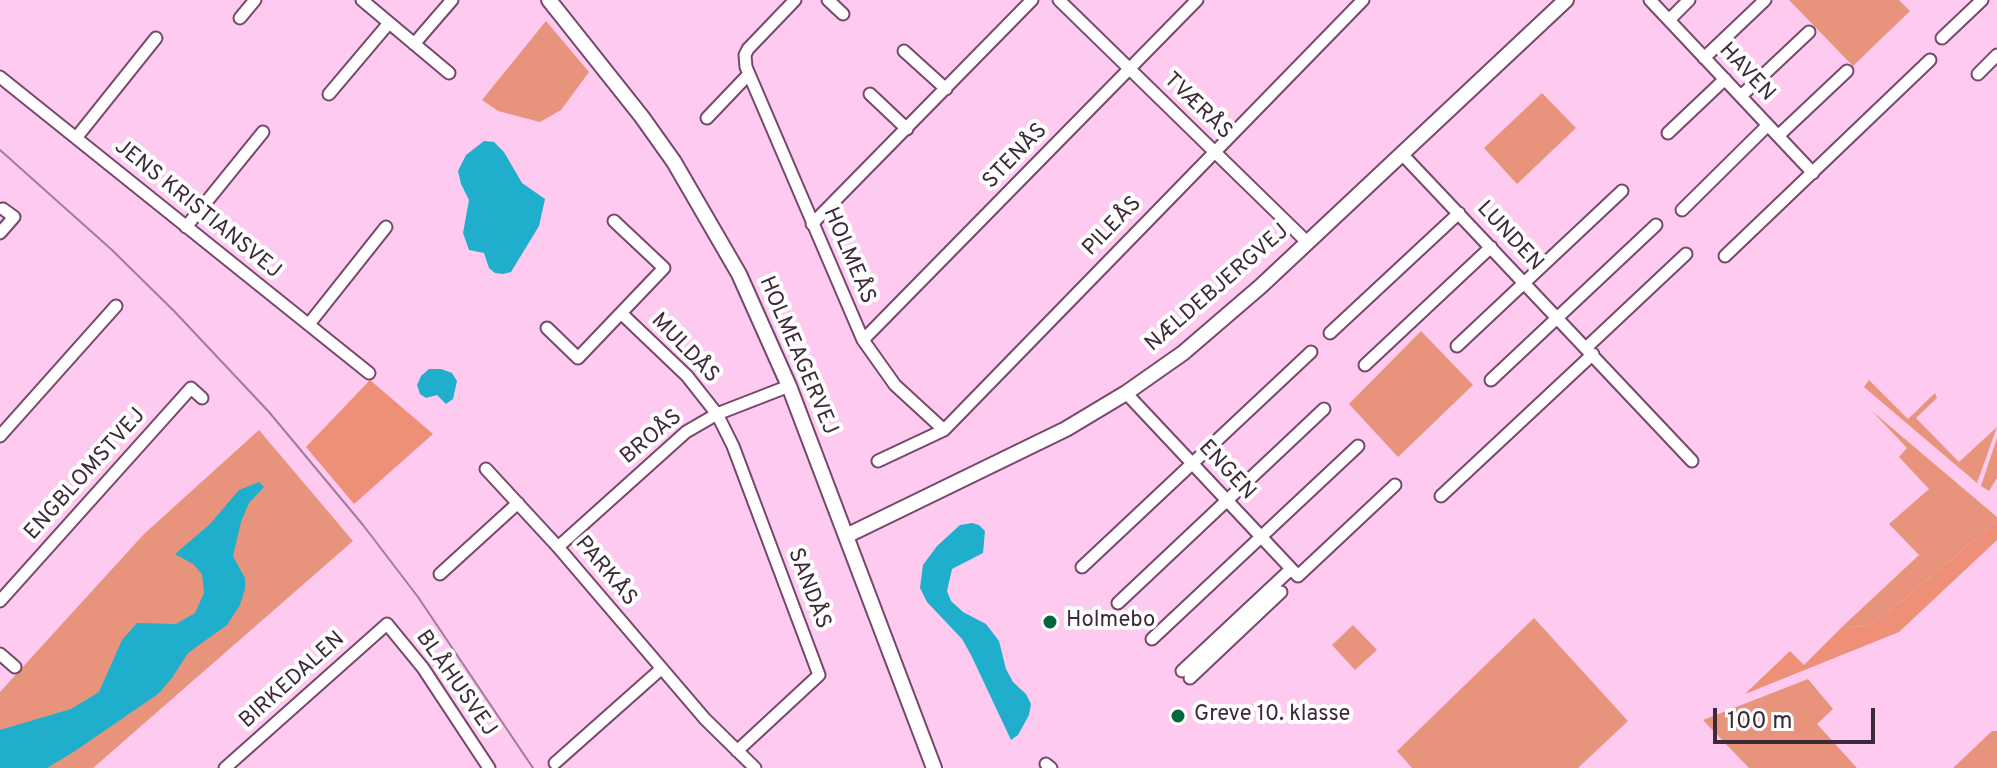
<!DOCTYPE html>
<html>
<head>
<meta charset="utf-8">
<style>
	body { margin:0 }
	#map { position:relative; width:1997px; height:768px; overflow:hidden; background:#fecaf0; font-family:Overpass,sans-serif }
	canvas { display:block }
	.scale { position:absolute; left:1713px; top:708px; width:162px; height:36px; box-sizing:border-box; border:4px solid #3d2938; border-top:0; padding-left:10px; font-size:24px; line-height:28px; white-space:nowrap; color:#3d2938; -webkit-text-stroke:6px #fefefe; paint-order:stroke }
</style>
</head>
<body>
<div id="map">
<canvas width="1997" height="768"></canvas>
<div class="scale">100 m</div>
</div>
<script>
const context = document.querySelector('canvas').getContext('2d');
context.lineJoin = 'round';
function fillPath(path, color) { context.fillStyle = color; context.fill(path, 'evenodd'); }
const toPath = rows => new Path2D(rows.map(r => 'M' + r).join(''));
function trace(path, color, width, dash) { context.strokeStyle = color; context.lineWidth = width; context.lineCap = dash ? 'butt' : 'round'; context.setLineDash(dash || []); context.stroke(path); }
function write(font, color, halo, rows, align = 'center') {
  context.font = font + ' Overpass,sans-serif'; context.lineWidth = 8; context.setLineDash([]); context.textBaseline = 'middle'; context.strokeStyle = halo; context.fillStyle = color; for (const [text, x, y, turn = 0] of rows) {
    context.save(); context.translate(x, y); context.rotate((+turn || 0) * Math.PI / 180); context.textAlign = isNaN(turn) ? turn : align; if (halo) context.strokeText(text, 0, 0); context.fillText(text, 0, 0); context.restore();
  }
}
fillPath(toPath([
	[1789,0,1899,0,1910,11,1853,66],
	[546,21,589,72,561,110,540,122,498,111,482,100],
	[1542,93,1576,128,1517,184,1484,148],
	[1421,331,1473,385,1398,457,1349,404],
	[1869,380,1908,419,1935,393,1937,398,1916,418,1959,462,1997,427,1977,483,1864,387],
	[1872,411,1997,517,1997,521,1891,610,1868,625,1848,628,1843,626,1919,555,1889,524,1929,489,1899,457,1907,448],
	[259,430,353,541,93,768,0,768,0,692,144,534],
	[1997,438,1997,478,1989,491,1981,486],
	[1534,618,1628,721,1578,768,1412,768,1397,751],
	[1353,625,1377,650,1355,670,1332,645],
	[1808,679,1833,709,1817,724,1857,768,1749,768,1703,720],
	[1992,731,1997,731,1997,768,1953,768]
]), '#e8947d');
fillPath(toPath([
	[370,380,433,434,354,504,306,447],
	[1997,521,1997,540,1899,632,1745,694,1790,651,1804,665,1843,626,1848,628,1868,625,1891,610]
]), '#ed9077');
fillPath(toPath([
	[484,141,494,142,504,152,522,183,545,199,539,226,511,272,503,274,495,273,489,268,484,253,469,250,463,233,469,200,461,184,458,171,466,155],
	[429,369,441,369,452,373,457,381,453,399,446,404,437,395,426,398,420,394,417,385,421,376],
	[259,482,264,487,249,503,241,522,233,556,245,578,245,589,240,605,227,625,188,653,172,678,158,694,75,751,47,768,0,768,0,730,71,709,99,692,122,640,137,623,176,624,195,613,204,593,202,574,193,564,175,554,210,524,239,490],
	[972,523,979,525,985,531,983,553,952,569,947,591,951,601,963,612,986,624,999,641,1006,669,1013,682,1026,694,1031,704,1029,715,1018,735,1011,740,971,655,962,639,927,602,920,588,923,565,937,546,960,525]
]), '#1fafcc');
const minor = toPath([
	[362,0,449,73],
	[795,0,748,49,745,55,746,67,863,340,895,385,944,430],
	[828,0,843,14],
	[1059,0,1307,242],
	[1650,0,1813,173],
	[240,18,255,0],
	[1669,20,1689,0],
	[1942,38,1982,0],
	[414,44,452,0],
	[904,51,946,89],
	[1704,58,1765,0],
	[1978,74,1997,55],
	[0,77,369,373],
	[329,94,389,23],
	[870,94,907,129],
	[1741,96,1809,32],
	[707,118,749,74],
	[1668,133,1725,79],
	[1778,136,1847,71],
	[76,138,156,38],
	[1402,154,1692,461],
	[1682,210,1768,125],
	[812,224,1032,0],
	[186,227,263,132],
	[0,233,14,217,3,209],
	[1725,256,1930,60],
	[621,313,687,376,717,414,733,446,819,675,737,751],
	[309,324,386,227],
	[547,328,578,358,664,268,614,221],
	[1330,333,1459,213],
	[863,340,1197,0],
	[1457,346,1622,191],
	[1587,347,1686,254],
	[1365,365,1491,247],
	[1491,380,1656,225],
	[1126,393,1298,576,1395,485],
	[0,436,116,306],
	[878,461,944,430,1363,0],
	[486,469,558,547,705,719,755,768],
	[1441,496,1593,354],
	[558,547,686,432,717,414,789,386],
	[1082,567,1311,352],
	[440,574,518,503],
	[0,601,191,388,202,398],
	[1118,603,1324,409],
	[1152,639,1358,446],
	[0,654,15,667],
	[1182,671,1291,569],
	[1190,678,1281,592],
	[555,763,661,669],
	[1046,764,1051,768],
	[225,768,387,624,423,668,489,768]
]);
const tertiary = toPath([
	[549,0,642,117,674,162,739,274,789,386,934,768],
	[846,536,1066,429,1126,393,1183,353,1261,286,1566,0]
]);
trace(minor, '#75496b', 15);
trace(tertiary, '#75496b', 18);
trace(minor, '#fff', 11);
trace(tertiary, '#fff', 14);
trace(toPath([
	[0,150,112,250,175,312,269,412,363,525,418,597,533,768]
]), '#a07c96', 2);
for (const [x, y, r, color] of [
	[1050,622,8,"#04673b"],
	[1178,716,8,"#04673b"]
]) { const dot = new Path2D(); dot.arc(x, y, r, 0, 2 * Math.PI); context.fillStyle = color; context.fill(dot); trace(dot, '#fefefe', 3); }
write('22px', '#3d2938', '#fefefe', [
	["HAVEN",1746,73,47],
	["TVÆRÅS",1197,107,44],
	["STENÅS",1016,157,-46],
	["JENS KRISTIANSVEJ",197,210,39],
	["PILEÅS",1113,227,-46],
	["LUNDEN",1509,237,47],
	["HOLMEÅS",848,256,67],
	["NÆLDEBJERGVEJ",1218,289,-41],
	["MULDÅS",684,349,46],
	["HOLMEAGERVEJ",797,356,67],
	["BROÅS",652,438,-40],
	["ENGEN",1226,471,47],
	["ENGBLOMSTVEJ",86,475,-48],
	["PARKÅS",605,572,50],
	["SANDÅS",808,589,69],
	["BIRKEDALEN",293,681,-42],
	["BLÅHUSVEJ",455,684,55]
]);
write('22px', '#3d2938', '#fefefe', [
	["Holmebo",1066,622],
	["Greve 10. klasse",1194,716]
], 'left');
</script>
</body>
</html>
